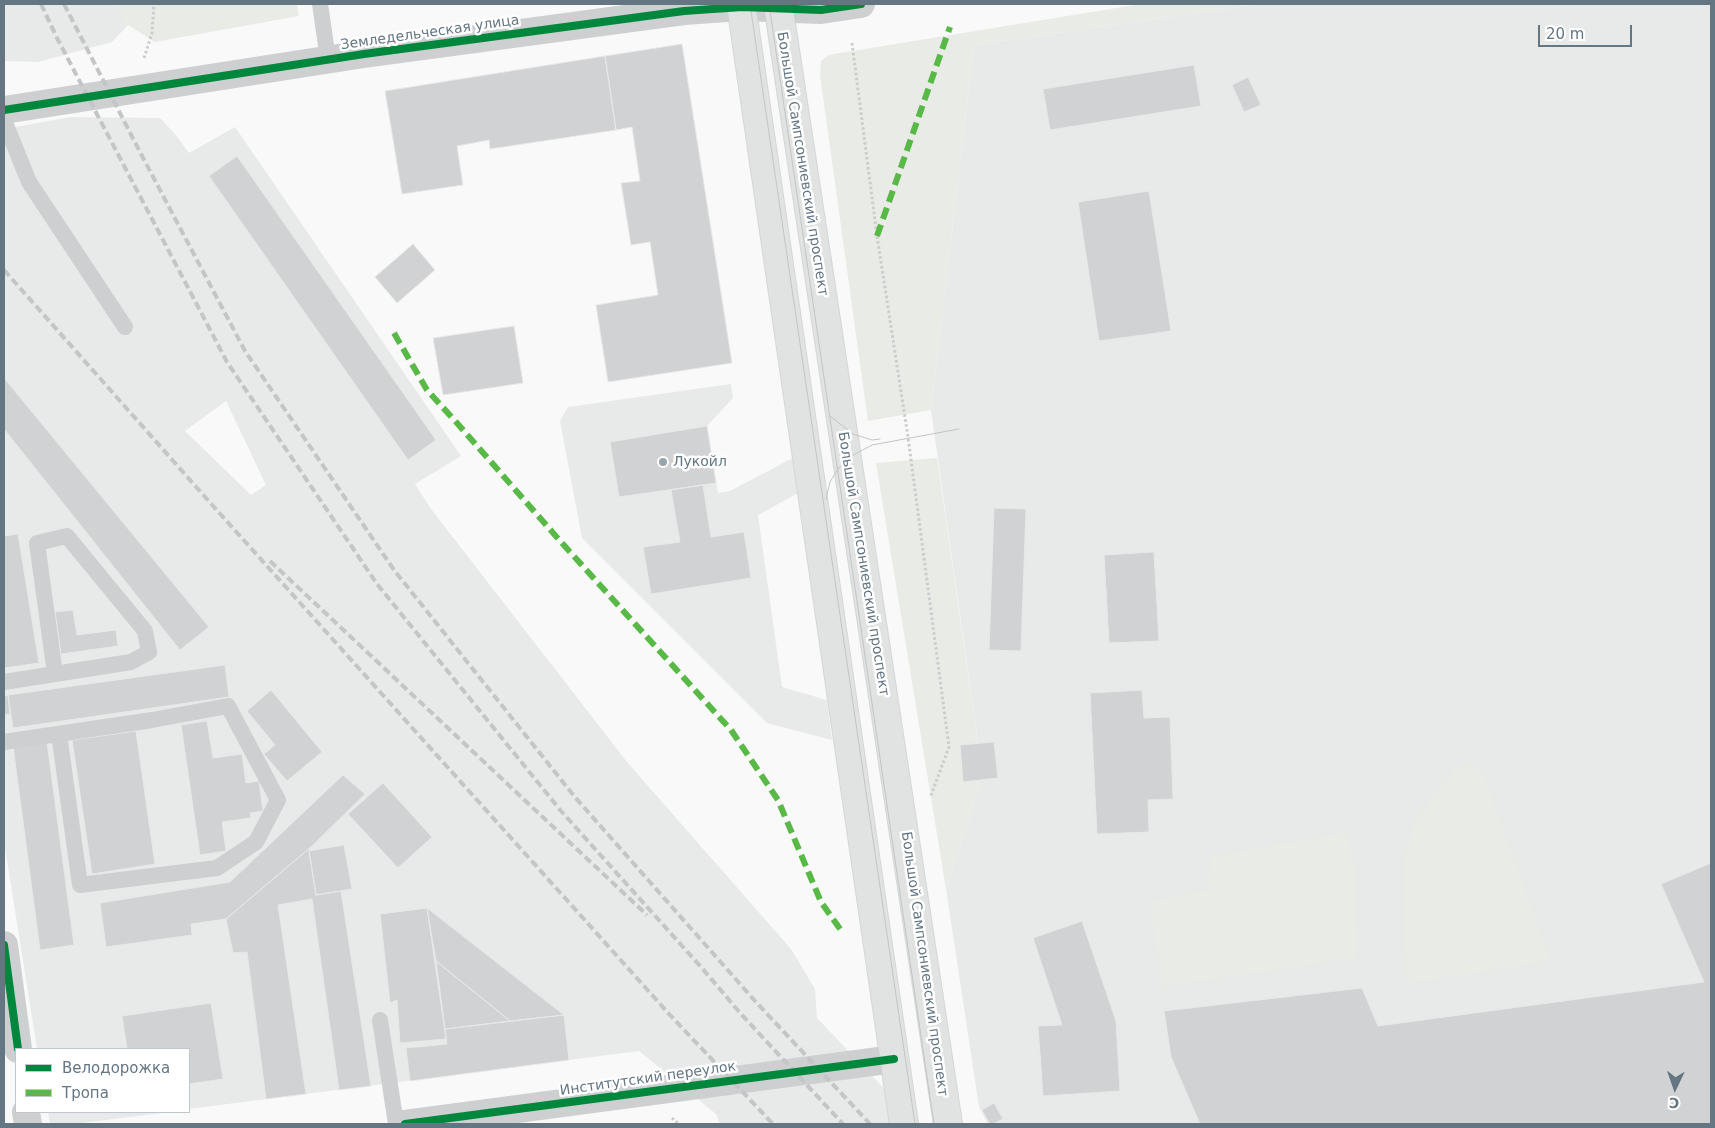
<!DOCTYPE html>
<html>
<head>
<meta charset="utf-8">
<style>
	body { margin:0 }
	#map { position:relative; width:1715px; height:1128px; overflow:hidden; background:#f9f9f9; font-family:"DejaVu Sans",sans-serif }
	canvas { display:block }
	.frame { position:absolute; inset:0; border:5px solid #657683; pointer-events:none }
	.legend { position:absolute; left:15px; top:1048px; width:175px; height:65px; box-sizing:border-box; background:#fff; border:1px solid #c1c8cd; margin:0; padding:6px 9px; list-style:none; font-size:15px; color:#657683 }
	.legend li { display:flex; align-items:center; gap:10px; height:25px }
	.legend b { width:25px; border:1px solid #c1c8cd }
	.north { position:absolute; left:1650px; top:1063px; width:50px; height:50px; -webkit-text-stroke:4px #fff; paint-order:stroke; rotate:183deg; font-size:14px; font-weight:700; line-height:20px; text-align:center; color:#657683 }
	.north::after { content:''; display:block; margin:auto; width:18px; height:22px; background:#657683; clip-path:polygon(50% 0,100% 100%,50% 72%,0 100%) }
	.scale { position:absolute; left:1538px; top:25px; width:94px; height:22px; box-sizing:border-box; border:2px solid #657683; border-top:0; padding-left:6px; font-size:15px; line-height:18px; white-space:nowrap; color:#657683; -webkit-text-stroke:4px #fff; paint-order:stroke }
</style>
</head>
<body>
<div id="map">
<canvas width="1715" height="1128"></canvas>
<div class="frame"></div>
<ul class="legend">
<li><b style="height:6px;background:#00873e"></b>Велодорожка</li>
<li><b style="height:6px;background:#58b947"></b>Тропа</li>
</ul>
<div class="north">С</div>
<div class="scale">20 m</div>
</div>
<script>
const context = document.querySelector('canvas').getContext('2d');
context.lineJoin = 'round';
function fillPath(path, color) { context.fillStyle = color; context.fill(path, 'evenodd'); }
const toPath = rows => new Path2D(rows.map(r => 'M' + r).join(''));
function trace(path, color, width, dash) { context.strokeStyle = color; context.lineWidth = width; context.lineCap = dash ? 'butt' : 'round'; context.setLineDash(dash || []); context.stroke(path); }
function write(font, color, halo, rows, align = 'center') {
  context.font = font + ' "DejaVu Sans",sans-serif'; context.lineWidth = 5; context.setLineDash([]); context.textBaseline = 'middle'; context.strokeStyle = halo; context.fillStyle = color; for (const [text, x, y, turn = 0] of rows) {
    context.save(); context.translate(x, y); context.rotate((+turn || 0) * Math.PI / 180); context.textAlign = isNaN(turn) ? turn : align; if (halo) context.strokeText(text, 0, 0); context.fillText(text, 0, 0); context.restore();
  }
}
fillPath(toPath([
	[4,4,118,4,128,25,112,42,38,62,4,61],
	[1259,4,1711,4,1711,1124,988,1124,979,1107,946,889,981,780,963,782,960,745,978,743,931,410,974,45],
	[70,117,160,118,175,134,189,153,235,127,461,456,415,484,431,509,627,762,791,949,815,989,817,1018,918,1124,720,1124,716,1114,639,1051,189,1109,189,1049,37,1049,4,841,4,129],
	[226,401,266,485,251,495,185,431],
	[731,384,733,398,707,426,718,493,730,491,793,458,798,493,758,515,782,687,827,700,832,740,767,723,582,538,560,421,568,407],
	[48,1112,170,1112,73,1124,50,1124]
]), '#e8e9e9');
fillPath(toPath([
	[118,4,297,4,299,16,155,42,128,25],
	[1141,4,1259,4,974,45,931,410,868,421,820,75,821,61,827,56,834,54],
	[937,458,978,744,960,746,963,781,981,780,946,889,876,463],
	[1468,765,1483,774,1551,961,1406,984,1404,857,1415,820,1456,767],
	[1345,832,1355,863,1357,958,1162,987,1150,902,1207,890,1211,857]
]), '#e8ebe6');
const building = toPath([
	[682,44,732,363,608,382,596,305,658,295,650,242,631,245,621,183,640,181,632,127,616,130,605,56,682,44],
	[605,56,616,130,490,149,489,140,457,146,463,185,402,194,385,91,605,56],
	[1194,65,1201,106,1050,130,1043,89,1194,65],
	[1248,77,1261,105,1244,112,1232,85,1248,77],
	[237,156,436,440,408,460,209,176,237,156],
	[1149,191,1171,331,1099,341,1078,202,1149,191],
	[413,244,435,270,397,303,375,277,413,244],
	[514,326,523,383,443,395,433,338,514,326],
	[4,378,209,627,180,650,4,429,4,378],
	[707,426,716,483,619,497,610,442,707,426],
	[703,485,711,537,744,532,751,578,651,594,643,547,680,542,671,490,703,485],
	[994,508,1026,509,1021,651,989,650,994,508],
	[18,534,39,663,5,668,4,659,4,536,18,534],
	[1154,552,1159,641,1109,643,1104,555,1154,552],
	[73,610,77,635,116,630,118,646,61,654,55,612,73,610],
	[225,665,229,697,13,728,8,695,225,665],
	[271,690,322,752,287,781,264,754,275,745,247,711,271,690],
	[1142,690,1144,718,1170,717,1173,799,1148,800,1149,832,1097,834,1090,693,1142,690],
	[8,695,10,714,4,715,4,696,8,695],
	[207,721,213,758,242,754,246,783,259,781,263,811,250,813,251,818,222,822,226,851,200,855,181,725,207,721],
	[136,731,155,864,92,874,72,740,136,731],
	[47,742,74,945,40,950,13,746,47,742],
	[994,742,998,778,963,782,960,745,994,742],
	[343,775,365,794,312,846,226,919,191,924,192,935,106,947,100,903,230,882,343,775],
	[383,783,432,837,398,868,348,814,383,783],
	[344,845,352,889,316,895,309,851,344,845],
	[312,846,309,851,316,895,341,891,371,1086,339,1090,312,899,278,905,306,1094,266,1099,247,952,233,953,226,919,312,846],
	[1711,863,1711,1124,1200,1124,1171,1057,1164,1011,1362,988,1378,1026,1704,982,1661,884,1711,863],
	[427,908,446,1039,400,1043,397,1000,390,1003,380,914,427,908],
	[427,908,564,1015,510,1021,436,961,427,908],
	[1082,921,1116,1021,1120,1091,1043,1096,1038,1026,1062,1025,1033,938,1082,921],
	[436,961,510,1021,445,1029,436,961],
	[211,1003,223,1079,189,1084,189,1049,127,1049,122,1016,211,1003],
	[564,1015,569,1060,410,1081,406,1048,447,1044,445,1029,564,1015],
	[994,1103,1003,1119,993,1124,990,1124,982,1110,994,1103]
]);
fillPath(building, '#d0d2d3');
trace(building, '#e8e8e8', 1);
const primary = toPath([
	[741,4,904,1124],
	[778,4,948,1124]
]);
trace(primary, '#d5d6d7', 30);
trace(toPath([
	[852,43,877,236,908,437,949,747,930,798],
	[144,58,152,33,154,4],
	[672,1118,679,1124]
]), '#cbcccd', 3, [2.5, 2.5]);
trace(toPath([
	[320,4,328,59],
	[4,120,29,182,125,327],
	[4,682,55,674,131,662,149,652,145,631,67,536,37,543,55,674],
	[4,742,152,720,228,706,278,800,256,842,217,868,80,885,59,734],
	[380,1020,396,1124]
]), '#cecfd0', 16);
trace(toPath([
	[4,110,364,54,684,11,742,7],
	[4,945,18,1049],
	[26,1112,28,1124],
	[405,1124,894,1059]
]), '#cecfd0', 28);
trace(toPath([
	[742,7,821,10,861,4]
]), '#cecfd0', 28);
trace(primary, '#e1e2e2', 28);
trace(toPath([
	[750,4,915,1124],
	[769,4,934,1124],
	[830,416,853,434,872,440,880,439],
	[826,499,830,482,838,469,848,458,872,445,959,429]
]), '#c3c5c6', 1);
trace(toPath([
	[41,4,57,38,227,362,377,584,561,811,701,967,741,1014,843,1124],
	[64,4,141,154,245,351,394,570,574,796,755,1001,870,1124],
	[4,270,214,507,670,1015,773,1124],
	[270,561,647,915]
]), '#c3c5c6', 4, [8, 4]);
trace(toPath([
	[877,236,950,27],
	[394,333,427,390,457,423,561,542,731,730,778,800,821,902,843,933]
]), '#58b947', 6, [12, 6]);
trace(toPath([
	[4,110,364,54,684,11,742,7,821,10,861,4],
	[4,945,18,1049],
	[405,1124,894,1059]
]), '#00873e', 8);
for (const [x, y, r, color] of [
	[663,462,5,"#99a4ac"]
]) { const dot = new Path2D(); dot.arc(x, y, r, 0, 2 * Math.PI); context.fillStyle = color; context.fill(dot); trace(dot, '#fff', 2); }
write('14px', '#657683', '#fff', [
	["Земледельческая улица",430,33,-8],
	["Большой Сампсониевский проспект",802,164,81],
	["Большой Сампсониевский проспект",863,564,81],
	["Большой Сампсониевский проспект",924,964,82],
	["Институтский переулок",648,1079,-8]
]);
write('14px', '#657683', '#fff', [
	["Лукойл",673,462]
], 'left');
</script>
</body>
</html>
